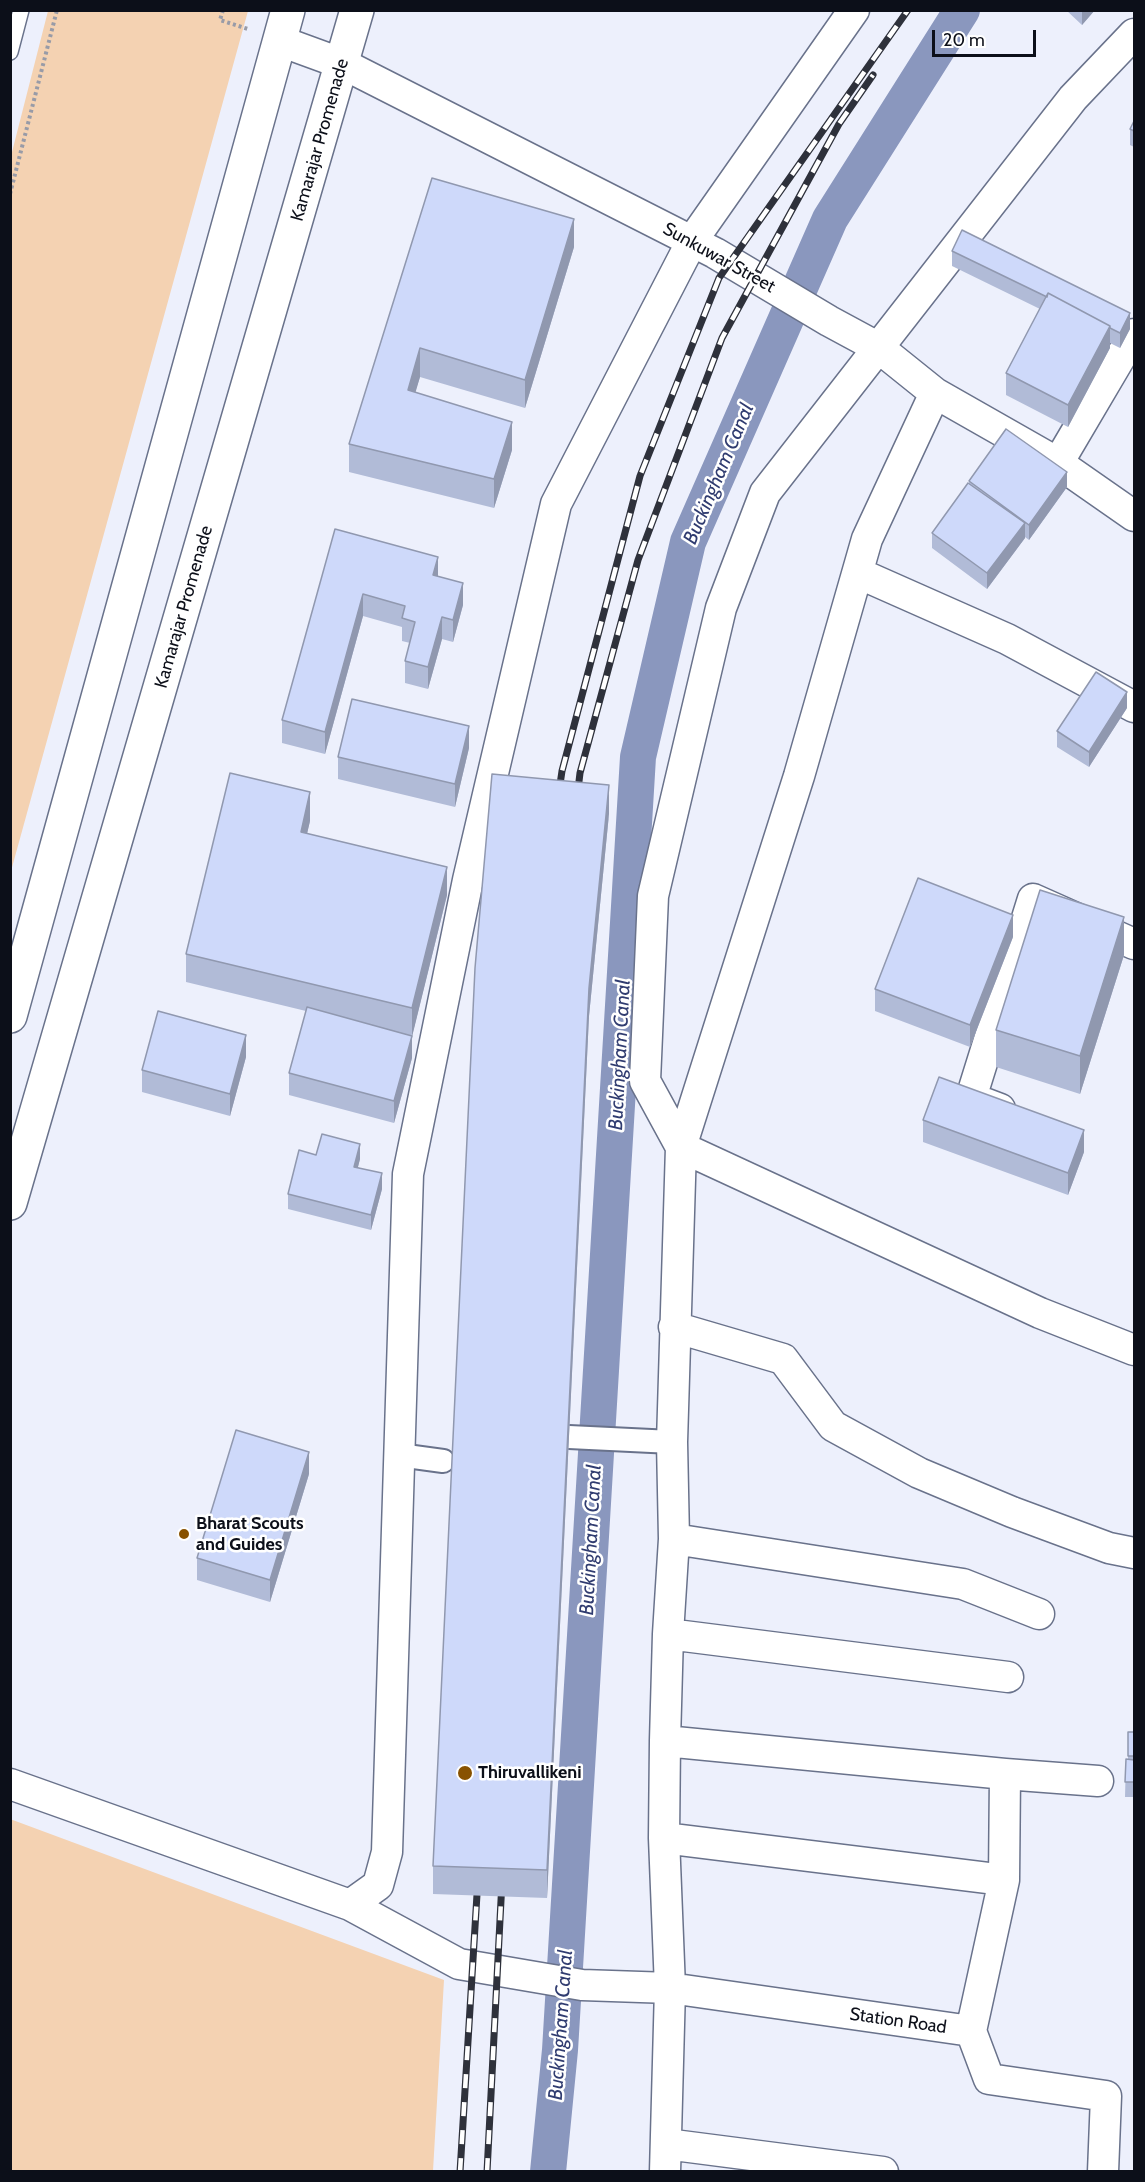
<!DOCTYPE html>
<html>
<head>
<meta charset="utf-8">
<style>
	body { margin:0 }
	#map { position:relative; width:1145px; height:2182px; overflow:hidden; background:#edf0fc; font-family:Cabin,sans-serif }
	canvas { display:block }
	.frame { position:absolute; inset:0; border:12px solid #0c0f19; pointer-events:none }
	.scale { position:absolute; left:932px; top:30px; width:104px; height:27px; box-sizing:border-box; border:3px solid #0c0f19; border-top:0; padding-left:8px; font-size:18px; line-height:21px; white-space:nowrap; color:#0c0f19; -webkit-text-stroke:4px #fff; paint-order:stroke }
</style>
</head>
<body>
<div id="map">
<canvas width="1145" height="2182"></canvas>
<div class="frame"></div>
<div class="scale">20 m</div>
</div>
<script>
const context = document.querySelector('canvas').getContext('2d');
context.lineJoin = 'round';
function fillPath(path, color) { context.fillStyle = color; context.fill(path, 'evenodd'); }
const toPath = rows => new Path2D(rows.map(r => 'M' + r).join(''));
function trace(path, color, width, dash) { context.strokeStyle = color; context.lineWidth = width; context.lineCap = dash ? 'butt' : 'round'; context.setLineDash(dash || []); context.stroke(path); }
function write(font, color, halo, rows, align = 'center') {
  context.font = font + ' Cabin,sans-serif'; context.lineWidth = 5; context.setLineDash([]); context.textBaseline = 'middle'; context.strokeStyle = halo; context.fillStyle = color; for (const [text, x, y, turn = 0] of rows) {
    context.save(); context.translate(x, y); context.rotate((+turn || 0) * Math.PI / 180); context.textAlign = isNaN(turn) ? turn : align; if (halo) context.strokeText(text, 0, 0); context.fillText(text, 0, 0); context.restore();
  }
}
fillPath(toPath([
	[48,11,248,11,11,871,11,156],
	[10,1819,444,1980,433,2171,11,2171]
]), '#f4d2b2');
trace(toPath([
	[548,2172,560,2050,638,757,688,542,830,219,962,10]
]), '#8a97be', 36);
const service = toPath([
	[10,52,21,10]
]);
const pedestrian = toPath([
	[569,1437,672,1442],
	[399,1455,443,1461]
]);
const minor = toPath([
	[280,41,343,64,715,253,829,321,879,348,935,393,1058,463,1134,516],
	[935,393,867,539,799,776,681,1147,1040,1313,1134,1350],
	[1058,463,1134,334],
	[858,573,1007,639,1134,707],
	[1000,1109,971,1098,1033,899,1134,944],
	[674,1327,783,1359,833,1426,919,1473,1012,1512,1109,1548,1134,1553],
	[674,1539,963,1584,1039,1614],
	[668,1634,1008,1677],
	[665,1741,1005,1774,1098,1781],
	[10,1784,350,1905,459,1964,582,1985,670,1988,971,2031,989,2079,1106,2096,1103,2172],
	[664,1838,1004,1880],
	[350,1905,378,1885,387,1852,408,1174,468,880,556,504,692,241,854,10],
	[971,2031,1004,1880,1005,1774],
	[666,2144,883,2172],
	[665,2172,670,1988,664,1838,665,1741,668,1634,674,1539,672,1442,681,1147,645,1081,653,896,721,608,765,493,1073,98,1134,34]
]);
const primary = toPath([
	[10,1016,288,10],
	[10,1203,357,10]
]);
trace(service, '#69728b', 18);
trace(pedestrian, '#69728b', 26);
trace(minor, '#69728b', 33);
trace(primary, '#69728b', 36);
trace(toPath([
	[223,10,220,20,248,29],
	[10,194,57,10]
]), '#989ba7', 4, [3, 3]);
trace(service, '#fff', 15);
trace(pedestrian, '#fff', 22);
trace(minor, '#fff', 30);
trace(primary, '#fff', 33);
const rail = toPath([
	[558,798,562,771,640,476,719,278,908,10],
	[577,798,580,773,638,560,722,338,839,124,873,75],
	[460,2172,478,1878],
	[487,2172,502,1881]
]);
trace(rail, '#2e313b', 7);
trace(rail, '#fff', 4.5, [14]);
fillPath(toPath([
	[1066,10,1095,10,1082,25],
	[1134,121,1134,147,1130,145,1130,129],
	[432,178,574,247,525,408,420,377,415,392,512,450,494,508,349,472,349,444],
	[952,251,1130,329,1120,348,1110,343,1110,348,1068,427,1006,395,1006,373,1040,309,952,266],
	[969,481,1067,487,1029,540,1025,537,1025,538,987,589,932,548,932,533,969,484],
	[335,529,438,576,463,605,453,642,442,639,428,689,405,683,405,661,410,643,402,641,402,627,363,616,325,754,282,743,282,720],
	[1127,708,1089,767,1057,747,1057,731],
	[469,748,455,807,338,779,338,757],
	[609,814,589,1016,547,1898,433,1894,433,1866],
	[310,821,307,833,447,895,412,1036,412,1058,394,1123,289,1095,289,1073,306,1011,186,982,186,954],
	[1013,937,970,1047,875,1011,875,989],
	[1124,955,1080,1094,996,1067,996,1030],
	[246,1057,230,1116,142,1092,142,1070],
	[923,1120,1084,1152,1068,1195,923,1142],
	[316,1155,360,1159,358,1167,382,1189,371,1230,288,1209,288,1194],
	[309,1474,270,1602,197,1580,197,1558],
	[1128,1732,1134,1732,1134,1797,1125,1797,1126,1759,1128,1759]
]), '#b1bbd7');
fillPath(toPath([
	[1082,10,1095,10,1082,25],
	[574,219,574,247,525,408,525,380],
	[1130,313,1130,329,1120,348,1120,333],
	[1110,326,1110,348,1068,427,1068,405],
	[420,348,420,377,408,418,408,390],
	[512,422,512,450,494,508,494,479],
	[1067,472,1067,487,1029,540,1029,525],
	[1025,523,1025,538,987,589,987,573],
	[438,557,438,580,433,575],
	[463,583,463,605,453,642,453,620],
	[363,594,363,616,325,754,325,732],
	[442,617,442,639,428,689,428,667],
	[1127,692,1127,708,1089,767,1089,752],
	[469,726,469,748,455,807,455,784],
	[609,785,609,814,589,1016,547,1898,547,1870,589,988],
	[310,792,310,821,301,860,301,832],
	[447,867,447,895,412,1037,412,1008],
	[1013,915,1013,937,970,1047,970,1025],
	[1124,917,1124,955,1080,1094,1080,1056],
	[246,1035,246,1057,230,1116,230,1094],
	[412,1036,412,1058,394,1123,394,1101],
	[1084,1130,1084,1152,1068,1195,1068,1173],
	[360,1144,360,1159,354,1182,354,1167],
	[382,1173,382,1189,371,1230,371,1215],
	[309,1452,309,1474,270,1602,270,1580]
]), '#9098af');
const building = toPath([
	[1134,121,1134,131,1130,129,1134,121],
	[432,178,574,219,525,380,420,348,408,390,512,422,494,479,349,444,432,178],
	[962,230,1130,313,1120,333,1110,328,1110,326,1048,293,1047,297,952,251,962,230],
	[1048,293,1110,326,1068,405,1006,373,1048,293],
	[1006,429,1067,472,1029,525,969,481,1006,429],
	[968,483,1025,523,987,573,932,533,968,483],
	[335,529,438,557,433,575,463,583,453,620,442,617,428,667,405,661,415,622,402,618,405,606,363,594,325,732,282,720,335,529],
	[1096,672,1127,692,1089,752,1057,731,1096,672],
	[352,699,469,726,455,784,338,757,352,699],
	[230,773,310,792,301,832,447,867,412,1008,186,954,230,773],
	[492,774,609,785,589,988,547,1870,433,1866,475,968,492,774],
	[918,878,1013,915,970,1025,875,989,918,878],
	[1040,890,1124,917,1080,1056,996,1030,1040,890],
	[307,1007,412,1036,394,1101,289,1073,307,1007],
	[158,1011,246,1035,230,1094,142,1070,158,1011],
	[939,1077,1084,1130,1068,1173,923,1120,939,1077],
	[322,1134,360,1144,354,1167,382,1173,371,1215,288,1194,299,1150,316,1155,322,1134],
	[236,1430,309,1452,270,1580,197,1558,236,1430],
	[1128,1732,1134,1732,1134,1756,1128,1756,1128,1732],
	[1126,1759,1134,1760,1134,1782,1125,1782,1126,1759]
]);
fillPath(building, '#ced9fa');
trace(building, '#9098af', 1.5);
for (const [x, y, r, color] of [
	[184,1534,6,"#885201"],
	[465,1773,8,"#885201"]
]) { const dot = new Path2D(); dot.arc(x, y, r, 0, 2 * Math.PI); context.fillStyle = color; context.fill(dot); trace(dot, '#fff', 2); }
write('18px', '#0c0f19', '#fff', [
	["Kamarajar Promenade",320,140,-74],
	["Sunkuwar Street",719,258,29],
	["Kamarajar Promenade",184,607,-74],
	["Station Road",898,2021,8]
]);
write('bold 18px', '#0c0f19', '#fff', [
	["Bharat Scouts",196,1524],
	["and Guides",196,1545],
	["Thiruvallikeni",478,1773]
], 'left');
write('italic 20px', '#303c70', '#fff', [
	["Buckingham Canal",719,474,-67],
	["Buckingham Canal",620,1055,-87],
	["Buckingham Canal",591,1540,-87],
	["Buckingham Canal",561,2025,-86]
]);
</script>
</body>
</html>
